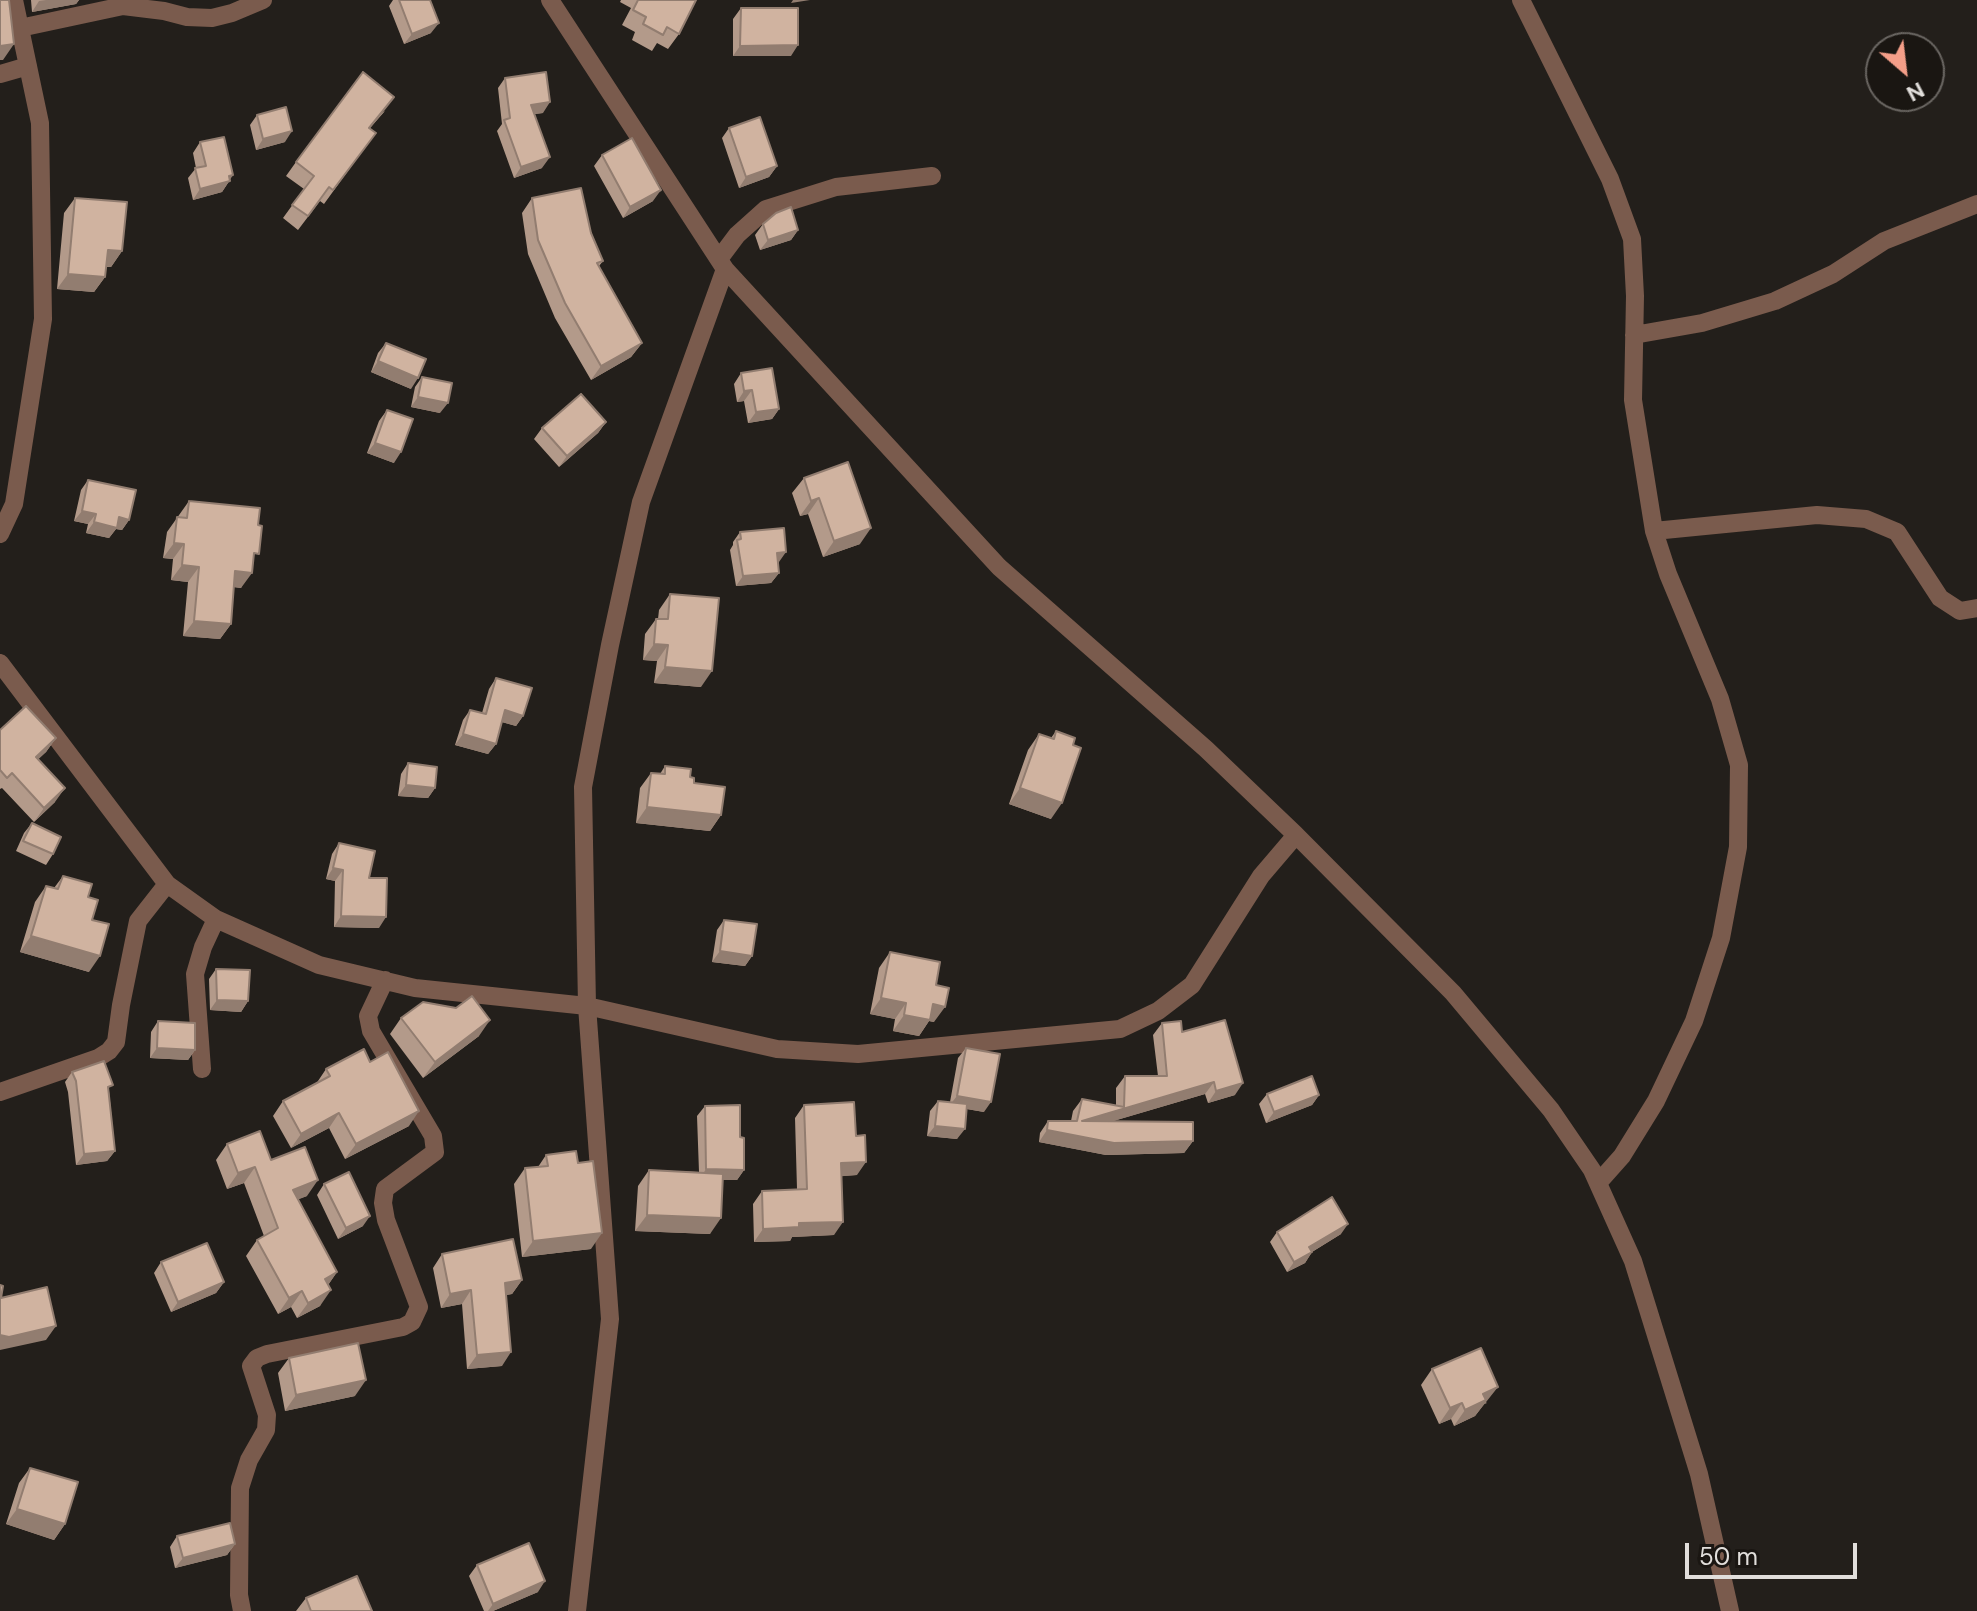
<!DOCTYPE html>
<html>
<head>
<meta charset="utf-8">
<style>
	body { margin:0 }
	#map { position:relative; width:1977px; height:1611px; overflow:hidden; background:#231f1b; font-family:"DM Sans",sans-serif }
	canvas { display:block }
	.north { position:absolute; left:1865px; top:32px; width:80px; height:80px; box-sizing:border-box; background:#1a1612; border:2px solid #6a6662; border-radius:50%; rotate:152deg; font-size:22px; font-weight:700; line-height:32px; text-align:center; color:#e1dedb }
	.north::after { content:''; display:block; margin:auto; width:28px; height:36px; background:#f49e88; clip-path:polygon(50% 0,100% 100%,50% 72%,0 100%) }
	.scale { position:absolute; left:1685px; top:1543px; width:172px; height:36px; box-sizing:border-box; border:4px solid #e1dedb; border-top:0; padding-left:10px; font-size:24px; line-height:28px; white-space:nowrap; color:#e1dedb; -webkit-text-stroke:6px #1a1612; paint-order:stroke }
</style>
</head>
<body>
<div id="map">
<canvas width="1977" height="1611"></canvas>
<div class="north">N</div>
<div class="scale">50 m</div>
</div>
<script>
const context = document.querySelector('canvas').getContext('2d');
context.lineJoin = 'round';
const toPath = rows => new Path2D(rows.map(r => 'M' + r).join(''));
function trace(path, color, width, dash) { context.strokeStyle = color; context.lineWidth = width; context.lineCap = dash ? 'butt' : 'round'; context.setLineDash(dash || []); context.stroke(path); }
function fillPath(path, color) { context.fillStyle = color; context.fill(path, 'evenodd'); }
trace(toPath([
	[550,0,725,269,999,567,1206,749,1296,835,1453,993,1551,1110,1592,1170,1633,1261,1699,1474,1730,1611],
	[1521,0,1610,179,1632,239,1635,296,1633,400,1654,531,1668,574,1720,699,1739,765,1738,847,1721,938,1694,1021,1656,1101,1622,1156,1598,1183],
	[20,28,123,6,164,11,187,17,212,18,232,13,263,0],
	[0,74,28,66],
	[719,259,737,235,766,209,836,187,932,176],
	[1634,335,1702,323,1775,301,1833,274,1884,241,1977,204],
	[1654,531,1817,515,1866,519,1897,532,1940,598,1960,611,1977,608],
	[0,534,14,504,43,319,40,123,14,0],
	[0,663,167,884,216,919,319,965,415,988,587,1006,777,1049,858,1054,1120,1029,1158,1011,1192,985,1261,876,1296,835],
	[202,1069,195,974,203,947,216,919],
	[0,1092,98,1058,109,1051,116,1042,121,1005,138,921,167,884],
	[242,1611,239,1595,240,1488,249,1460,266,1430,267,1415,251,1366,257,1358,267,1354,403,1327,412,1322,419,1307,386,1220,383,1203,385,1189,435,1152,433,1136,371,1031,368,1016,385,980],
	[577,1611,610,1319,587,1006,583,787,610,645,641,502,725,269]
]), '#7a5b4d', 18);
fillPath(toPath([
	[31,0,79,0,76,4,32,12],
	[393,0,399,0,431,33,404,44,389,6],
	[621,0,696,0,679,34,668,49,657,43,652,51,632,40,635,32,622,25,631,8,620,2],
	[741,8,791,56,733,56,733,19],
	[505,78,543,113,535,114,542,168,514,178,497,131,502,124,498,88],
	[385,111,370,128,366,146,324,204,320,201,298,230,283,218,304,189,286,176,296,162],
	[257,115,285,142,256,150,250,125],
	[729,128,777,166,769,177,739,188,722,138],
	[200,142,230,180,222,192,193,200,188,178,196,168,193,153],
	[602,155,653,201,623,218,594,166],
	[75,198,122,251,111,267,106,267,105,277,94,292,57,289,64,213],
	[532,198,591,233,603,261,599,266,642,343,631,357,591,380,555,318,528,254,522,213],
	[763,224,798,230,791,240,760,250,755,235],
	[386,343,411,389,371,372,378,353],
	[741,373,779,409,772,419,748,423,744,401,737,402,734,384],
	[422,377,440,413,411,407,415,387],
	[387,410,394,463,367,453,379,421],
	[606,422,598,433,559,467,534,439,542,428],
	[804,478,860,544,823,557,808,514,800,516,792,493],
	[88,480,129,520,122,530,116,529,109,538,86,533,88,524,74,521,81,490],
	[189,501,253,561,241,588,234,587,231,624,220,639,183,636,188,582,171,580,173,559,163,558,167,532],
	[740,532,779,562,779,573,771,583,736,586,730,550,733,545,733,542],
	[670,594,701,687,654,683,657,661,643,660,645,634,656,619,658,619,659,610],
	[496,678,523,716,516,726,502,722,496,744,488,754,455,745,463,720,470,710,482,713,489,689],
	[0,730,56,738,46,752,38,759,55,802,34,822,2,788,0,789],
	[1056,731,1051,819,1009,804,1028,750,1039,734,1051,738],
	[408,763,435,788,428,798,398,796,401,774],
	[665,766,690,777,721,815,710,831,636,823,640,788,651,773,660,774],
	[32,823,53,854,46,865,16,851,24,833],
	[339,843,369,878,379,928,334,927,335,881,326,879,332,854],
	[63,876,88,897,92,920,89,972,20,952,35,902,46,886,54,888],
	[724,920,752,956,745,966,712,962,717,930],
	[890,952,936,985,934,1022,929,1021,919,1036,893,1031,895,1019,870,1014,879,968],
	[216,969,248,1001,241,1012,210,1010,209,979],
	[401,1018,479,1036,423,1078,390,1034],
	[158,1021,195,1050,188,1060,150,1058,151,1032],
	[1162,1023,1182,1032,1235,1095,1208,1103,1205,1094,1113,1121,1193,1141,1184,1153,1106,1155,1039,1142,1040,1133,1048,1121,1071,1121,1073,1111,1082,1099,1116,1106,1116,1088,1125,1076,1158,1076,1153,1035],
	[966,1048,984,1112,967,1109,957,1139,927,1136,930,1111,938,1101,950,1102,958,1058],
	[326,1069,409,1126,345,1159,329,1128,291,1148,273,1116,283,1101,316,1084],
	[72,1072,109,1091,115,1151,107,1161,76,1165,68,1092,65,1082],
	[1267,1094,1319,1095,1312,1105,1266,1123,1259,1104],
	[804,1105,857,1175,841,1176,834,1235,792,1237,790,1241,754,1242,753,1204,762,1191,797,1189,795,1118],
	[705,1106,740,1137,744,1170,737,1180,723,1180,710,1234,635,1231,638,1186,649,1170,699,1172,697,1116],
	[227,1144,271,1160,307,1196,298,1199,337,1272,328,1285,320,1306,297,1318,291,1307,278,1314,246,1256,257,1240,264,1236,244,1183,227,1189,216,1160],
	[546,1155,591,1249,522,1257,514,1184,525,1168,538,1167],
	[324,1184,363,1226,338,1239,317,1195],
	[1277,1232,1341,1234,1312,1252,1305,1263,1287,1272,1270,1242],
	[442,1254,522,1280,512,1294,506,1295,502,1366,467,1369,462,1304,441,1308,433,1268],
	[161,1262,224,1282,216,1293,171,1312,154,1273],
	[289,1358,355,1396,285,1411,278,1373],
	[1432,1369,1487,1403,1484,1404,1475,1416,1454,1426,1451,1419,1439,1424,1421,1385],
	[30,1468,65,1524,54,1540,6,1524,19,1483],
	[177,1536,235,1544,227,1555,175,1568,170,1547],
	[477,1565,538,1592,493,1611,484,1611,469,1576],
	[306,1598,372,1611,296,1611]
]), '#b39a8a');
fillPath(toPath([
	[46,0,79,0,76,4,32,12,39,1],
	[793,0,810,0,791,3],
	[439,23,431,33,404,44,412,34],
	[14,44,3,60,0,60,0,46],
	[798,45,791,56,733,56,740,46],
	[550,102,543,113,524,115,531,105],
	[292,131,285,142,256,150,263,139],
	[550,157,542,168,514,178,521,167],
	[777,166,769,177,739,188,746,177],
	[233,175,222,192,193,200,200,189],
	[661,190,653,201,623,218,630,207],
	[798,230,791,240,760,250,768,240],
	[108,250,122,251,111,267,96,266],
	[68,274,105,277,94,292,57,289],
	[642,343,631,357,591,380,601,366],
	[378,361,418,378,411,389,371,372],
	[752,390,744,401,737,402,744,391],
	[418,397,448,403,440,413,411,407],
	[779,409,772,419,748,423,756,412],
	[606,422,598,433,559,467,567,456],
	[375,443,401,452,394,463,367,453],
	[819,498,808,514,800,516,811,501],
	[82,511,96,514,88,524,74,521],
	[119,517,129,520,122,530,116,529,109,538,86,533,94,522],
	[871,528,860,544,823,557,834,541],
	[174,543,184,544,173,559,163,558],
	[786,552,779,562,770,563,777,553],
	[182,565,199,567,188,582,171,580],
	[235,571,252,573,241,588,225,586],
	[779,573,771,583,736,586,743,576],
	[194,621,231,624,220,639,183,636],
	[654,644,668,645,657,661,643,660],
	[665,667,712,671,701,687,654,683],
	[505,710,523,716,516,726,498,721],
	[463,734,496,744,488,754,455,745],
	[56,738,46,752,26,771,36,757],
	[406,785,435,788,428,798,398,796],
	[65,788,55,802,34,822,44,808],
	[1020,788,1062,803,1051,819,1009,804],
	[647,807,721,815,710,831,636,823],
	[333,868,343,870,335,881,326,879],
	[341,916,386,917,379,928,334,927],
	[31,936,100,956,89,972,20,952],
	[720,951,752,956,745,966,712,962],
	[881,998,906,1003,895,1019,870,1014],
	[217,1000,248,1001,241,1012,210,1010],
	[933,1004,945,1007,934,1022,929,1021,919,1036,893,1031,904,1015],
	[490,1020,479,1036,423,1078,435,1062],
	[157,1048,195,1050,188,1060,150,1058],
	[1214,1082,1205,1094,1073,1133,1082,1121],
	[1243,1083,1235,1095,1208,1103,1216,1091],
	[1319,1095,1312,1105,1266,1123,1274,1112],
	[957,1096,991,1102,984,1112,949,1106],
	[419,1111,409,1126,345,1159,356,1144],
	[339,1113,329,1128,291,1148,301,1134],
	[935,1126,965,1129,957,1139,927,1136],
	[1047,1130,1193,1141,1184,1153,1106,1155,1039,1142],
	[115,1151,107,1161,76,1165,84,1154],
	[866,1162,857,1175,832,1177,841,1163],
	[255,1167,244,1183,227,1189,238,1173],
	[706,1169,744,1170,737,1180,699,1180],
	[318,1180,307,1196,282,1206,293,1190],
	[647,1215,721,1218,710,1234,635,1231],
	[370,1216,363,1226,338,1239,346,1228],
	[843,1222,834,1235,792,1237,790,1241,754,1242,763,1229,799,1223],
	[1348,1224,1341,1234,1302,1258,1309,1247],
	[602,1233,591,1249,522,1257,533,1241],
	[1312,1252,1305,1263,1287,1272,1294,1262],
	[337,1272,326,1288,325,1279],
	[522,1280,512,1294,495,1297,505,1283],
	[224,1282,216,1293,171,1312,178,1302],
	[331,1290,320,1306,297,1318,308,1303],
	[471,1290,462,1304,441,1308,450,1294],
	[302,1291,291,1307,278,1314,289,1298],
	[56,1326,46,1340,0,1350,0,1335],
	[511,1352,502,1366,467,1369,477,1355],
	[366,1380,355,1396,285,1411,296,1395],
	[1498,1387,1475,1416,1454,1426,1465,1410,1483,1394],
	[1462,1403,1451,1419,1439,1424,1450,1408],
	[17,1509,65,1524,54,1540,6,1524],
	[235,1544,227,1555,175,1568,183,1558],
	[545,1581,538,1592,493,1611,488,1611,493,1604]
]), '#927d70');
const building = toPath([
	[0,0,9,0,14,44,0,46,0,0],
	[399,0,430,0,439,23,412,34,399,0],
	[638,0,696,0,679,34,667,27,663,35,643,24,646,17,633,10,638,0],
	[741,8,798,8,798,45,740,46,741,8],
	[363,72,394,97,369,128,376,133,333,190,329,187,308,216,292,205,314,176,296,162,363,72],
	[546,72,550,102,531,105,550,157,521,167,504,120,510,118,505,78,546,72],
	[286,107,292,131,263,139,257,115,286,107],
	[760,117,777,166,746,177,729,128,760,117],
	[224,137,233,175,229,176,230,181,200,189,195,168,206,166,200,142,224,137],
	[632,138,661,190,630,207,602,155,632,138],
	[581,188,591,233,603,261,597,263,642,343,601,366,565,303,538,240,532,198,581,188],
	[75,198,127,202,122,251,108,250,105,277,68,274,75,198],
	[791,207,798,230,768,240,763,224,776,213,791,207],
	[386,343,426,359,418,378,378,361,386,343],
	[772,368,779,409,756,412,752,390,744,391,741,373,772,368],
	[422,377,452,383,448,403,418,397,422,377],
	[581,394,606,422,567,456,542,428,581,394],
	[387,410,413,419,401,452,375,443,387,410],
	[848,462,871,528,834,541,819,498,811,501,804,478,848,462],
	[88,480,136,490,129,520,119,517,117,528,94,522,96,514,82,511,88,480],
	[189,501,260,508,258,525,262,526,259,554,254,553,252,573,235,571,231,624,194,621,199,567,182,565,184,544,174,543,177,517,187,518,189,501],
	[784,528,786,552,777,553,779,573,743,576,737,540,741,539,740,532,784,528],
	[670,594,719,598,712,671,665,667,668,645,654,644,656,619,668,619,670,594],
	[496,678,532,688,523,716,505,710,496,744,463,734,470,710,486,714,496,678],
	[26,706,56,738,36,757,65,788,44,808,12,773,7,778,0,770,0,730,26,706],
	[1056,731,1075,738,1073,745,1081,748,1062,803,1020,788,1039,734,1054,739,1056,731],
	[408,763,437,767,435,788,406,785,408,763],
	[665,766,691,769,690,777,694,778,694,783,725,787,721,815,647,807,651,773,665,774,665,766],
	[32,823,61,837,53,854,23,841,32,823],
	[339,843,375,851,369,878,387,878,386,917,341,916,343,870,333,868,339,843],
	[63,876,92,884,88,897,98,900,92,920,109,924,100,956,31,936,46,886,58,889,63,876],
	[724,920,757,924,752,956,720,951,724,920],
	[890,952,940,962,936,985,949,988,945,1007,933,1004,930,1020,904,1015,906,1003,881,998,890,952],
	[216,969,250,970,248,1001,217,1000,216,969],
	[472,996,490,1020,435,1062,401,1018,423,1002,456,1008,472,996],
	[1225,1020,1243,1083,1216,1091,1214,1082,1082,1121,1193,1122,1193,1141,1114,1143,1047,1130,1048,1121,1077,1121,1082,1099,1124,1107,1125,1076,1167,1076,1162,1023,1181,1021,1182,1032,1225,1020],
	[158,1021,195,1023,195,1050,157,1048,158,1021],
	[966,1048,1000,1054,991,1102,957,1096,966,1048],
	[364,1049,370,1062,388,1052,419,1111,356,1144,339,1113,301,1134,283,1101,330,1076,326,1069,364,1049],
	[104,1061,113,1085,108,1087,115,1151,84,1154,76,1081,72,1072,104,1061],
	[1312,1076,1319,1095,1274,1112,1267,1094,1312,1076],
	[938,1101,967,1104,965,1129,935,1126,938,1101],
	[854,1102,856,1136,865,1135,866,1162,841,1163,843,1222,799,1223,799,1227,763,1229,762,1191,807,1189,804,1105,854,1102],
	[740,1105,740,1137,744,1138,744,1170,706,1169,705,1106,740,1105],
	[260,1131,271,1160,305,1147,318,1180,293,1190,337,1272,325,1279,331,1290,308,1303,302,1291,289,1298,257,1240,278,1228,255,1167,238,1173,227,1144,260,1131],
	[576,1151,578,1163,593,1161,602,1233,533,1241,525,1168,548,1166,546,1155,576,1151],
	[649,1170,723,1174,721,1218,647,1215,649,1170],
	[349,1172,370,1216,346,1228,324,1184,349,1172],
	[1332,1197,1348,1224,1309,1247,1312,1252,1294,1262,1277,1232,1332,1197],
	[513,1239,522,1280,505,1283,511,1352,477,1355,471,1290,450,1294,442,1254,513,1239],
	[207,1243,224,1282,178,1302,161,1262,207,1243],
	[0,1285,3,1286,1,1298,47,1287,56,1326,9,1337,0,1335,0,1285],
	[358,1343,366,1380,296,1395,289,1358,358,1343],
	[1481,1348,1498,1387,1483,1394,1486,1400,1465,1410,1462,1403,1450,1408,1432,1369,1481,1348],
	[30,1468,78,1482,65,1524,17,1509,30,1468],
	[230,1523,235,1544,183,1558,177,1536,230,1523],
	[529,1543,545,1581,493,1604,477,1565,529,1543],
	[357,1576,372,1611,311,1611,306,1598,357,1576]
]);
fillPath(building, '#d0b3a0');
trace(building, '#927d70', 2);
</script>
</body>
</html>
